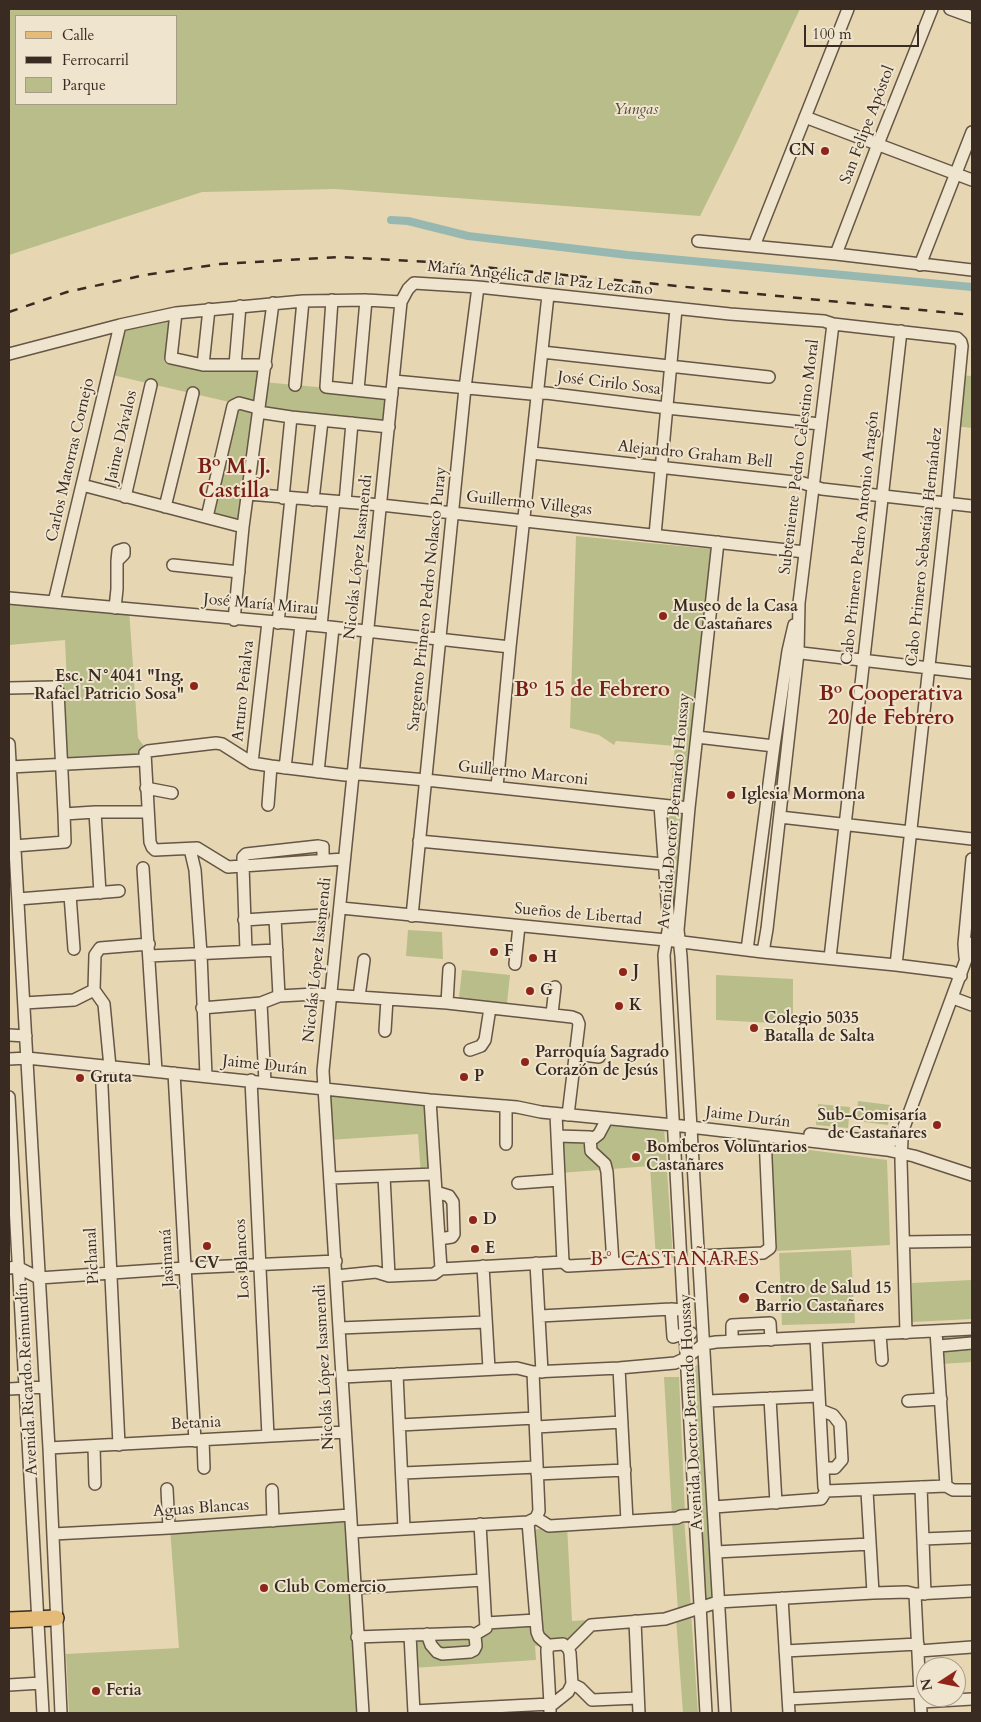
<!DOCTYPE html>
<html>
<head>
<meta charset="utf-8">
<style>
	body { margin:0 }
	#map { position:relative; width:981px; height:1722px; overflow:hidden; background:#e7d6b2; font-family:Cardo,serif }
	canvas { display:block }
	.frame { position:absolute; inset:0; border:10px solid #3a2b22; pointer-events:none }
	.legend { position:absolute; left:15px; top:15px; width:162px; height:90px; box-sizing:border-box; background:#efe4cd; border:1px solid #a79a89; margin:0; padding:6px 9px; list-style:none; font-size:15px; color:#3a2b22 }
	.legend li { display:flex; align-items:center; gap:10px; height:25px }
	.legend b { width:25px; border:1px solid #a79a89 }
	.north { position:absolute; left:916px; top:1657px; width:50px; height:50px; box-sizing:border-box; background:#efe4cd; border:1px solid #a79a89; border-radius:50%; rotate:259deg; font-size:14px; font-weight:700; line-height:20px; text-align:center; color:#3a2b22 }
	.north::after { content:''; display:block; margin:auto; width:18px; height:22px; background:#8f2418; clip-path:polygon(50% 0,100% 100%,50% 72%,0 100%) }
	.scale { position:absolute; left:804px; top:25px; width:115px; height:22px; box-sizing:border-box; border:2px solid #3a2b22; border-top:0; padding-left:6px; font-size:15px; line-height:18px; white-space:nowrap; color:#3a2b22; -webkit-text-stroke:4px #efe4cd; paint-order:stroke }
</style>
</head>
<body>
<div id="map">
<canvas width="981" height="1722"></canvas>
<div class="frame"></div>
<ul class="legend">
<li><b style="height:6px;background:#e4bb79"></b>Calle</li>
<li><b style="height:6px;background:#3a2b22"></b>Ferrocarril</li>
<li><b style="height:14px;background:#b9bd89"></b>Parque</li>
</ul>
<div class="north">N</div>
<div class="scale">100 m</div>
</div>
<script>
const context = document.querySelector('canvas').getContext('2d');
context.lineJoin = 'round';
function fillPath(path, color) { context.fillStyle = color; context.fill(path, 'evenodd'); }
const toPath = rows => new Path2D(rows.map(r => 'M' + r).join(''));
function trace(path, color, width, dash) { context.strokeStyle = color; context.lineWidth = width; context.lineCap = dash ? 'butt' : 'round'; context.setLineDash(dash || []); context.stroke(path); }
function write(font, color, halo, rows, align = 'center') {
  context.font = font + ' Cardo,serif'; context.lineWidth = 4; context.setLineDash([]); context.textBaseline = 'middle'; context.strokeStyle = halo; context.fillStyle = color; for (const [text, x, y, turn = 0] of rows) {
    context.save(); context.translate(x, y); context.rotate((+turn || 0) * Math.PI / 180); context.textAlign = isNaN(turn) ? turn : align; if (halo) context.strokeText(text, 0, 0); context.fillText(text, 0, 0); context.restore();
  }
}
fillPath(toPath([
	[9,9,800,9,734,148,700,216,335,189,202,192,9,255],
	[16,16,176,16,176,104,16,104],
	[176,313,171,358,266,365,263,382,392,394,389,427,258,412,243,527,207,517,238,404,108,374,120,325],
	[960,375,972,376,972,428,955,426],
	[576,536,712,549,684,800,670,799,675,746,616,741,614,745,599,735,570,728],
	[9,598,129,609,138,738,146,749,144,760,61,763,58,682,67,682,65,640,9,645],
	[666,812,686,815,676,919,672,916],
	[408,930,442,932,443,959,406,956],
	[462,970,510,975,507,1003,459,998],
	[716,975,793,979,793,1024,716,1020],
	[325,1089,428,1100,435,1174,421,1175,418,1134,329,1140],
	[858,1101,890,1105,888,1125,856,1121],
	[818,1104,850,1107,848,1128,816,1125],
	[607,1119,664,1127,673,1258,656,1259,650,1166,560,1173,557,1138,588,1137],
	[771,1145,887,1160,890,1245,777,1251],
	[851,1250,855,1323,782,1325,779,1253],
	[972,1280,972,1319,912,1322,912,1283],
	[972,1335,972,1362,942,1364,941,1336],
	[704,1360,718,1602,701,1605,687,1372],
	[664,1377,679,1377,685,1513,672,1516],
	[350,1515,358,1713,69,1713,66,1654,179,1648,170,1528],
	[684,1518,691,1608,678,1611,672,1522],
	[567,1525,572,1621,587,1620,588,1639,535,1646,536,1660,412,1668,412,1635,532,1622,524,1531],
	[691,1612,698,1713,683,1713,676,1618]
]), '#b9bd89');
trace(toPath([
	[391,220,408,221,468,236,628,255,972,287]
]), '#97b8b1', 8);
const minor = toPath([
	[950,9,972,17],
	[805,117,972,180],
	[698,241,836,254,972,270],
	[754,246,848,9],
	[836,254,878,144,932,9],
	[920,265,972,132],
	[332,300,326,387,392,394],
	[176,313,171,358,203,365,266,365],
	[542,352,769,377],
	[9,354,120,325,176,313,303,301,366,300,401,302],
	[203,365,209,309],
	[235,365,240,306],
	[394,381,531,394,546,393,667,408,820,424],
	[295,385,303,301],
	[358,390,366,300],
	[258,412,291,417,389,427],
	[532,453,803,483,822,489,972,506],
	[82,485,243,527],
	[248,494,381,505,805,552],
	[125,497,151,385],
	[283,498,291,417],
	[313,500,322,421],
	[345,502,352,423],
	[165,507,193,393],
	[207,517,233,406,239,403,258,408],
	[655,535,676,309],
	[718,542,689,808,678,930,681,956,725,1713],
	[173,565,239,572],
	[9,598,321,626,510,647],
	[54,602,120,325],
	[115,608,117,589,117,561,118,551,124,549,124,554,117,561],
	[234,620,243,527,273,303],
	[278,623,291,498],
	[321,626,334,502],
	[793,652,972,673],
	[9,688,54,687,58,691,64,814,65,842,14,846],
	[697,737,774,746],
	[9,744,49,1448,61,1713],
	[252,763,268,622],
	[10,767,144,760],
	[285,768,301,625],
	[318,772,333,628],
	[497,787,510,647,548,295],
	[146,788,172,793],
	[268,805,271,766],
	[660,805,669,925,664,955,706,1713],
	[64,814,95,812],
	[780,817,972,839],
	[419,841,663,864],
	[190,849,195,870,201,954,206,1076],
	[344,859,228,867,197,848,155,850,152,847,150,842,145,753,148,751,216,743,222,744,252,763,271,766,345,775,360,774,426,780,689,808],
	[143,868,156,1071],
	[100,893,95,812,148,812],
	[70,895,74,949],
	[18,899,119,891],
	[341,908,666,940,763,952,896,965,952,972,961,976],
	[412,916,465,388,478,287],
	[275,918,323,915],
	[244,920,275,918,279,996],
	[747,950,774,746,788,651,794,625],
	[246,951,243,866,243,857,246,854,318,846,323,847,323,860],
	[763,952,767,929,798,653,799,603,833,324],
	[149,956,277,950],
	[965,957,964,944,972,859],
	[830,958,901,331],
	[515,964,519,926],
	[94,990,95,955,100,948,149,944],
	[359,997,364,960],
	[953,998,972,1005],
	[24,1003,74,1000,94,990,104,1004,110,1067],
	[261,1003,265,1082],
	[447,1003,449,969],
	[202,1008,250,1004,261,1003,279,996,315,994,447,1003,572,1017,577,1019,579,1024,568,1115],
	[552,1014,555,987],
	[385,1031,387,999],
	[9,1035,26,1036],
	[470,1050,481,1046,485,1040,490,1008],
	[576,1054,599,1057],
	[9,1059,27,1058,430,1100,517,1107,541,1112,673,1125,887,1150,914,1156,972,1175],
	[101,1066,119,1445],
	[174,1073,195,1441],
	[251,1080,268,1436],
	[9,1097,43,1713],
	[430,1100,441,1269],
	[556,1114,563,1262],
	[810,1134,883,1142,902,1139],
	[557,1136,590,1137,591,1151,605,1164,607,1172,613,1263],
	[590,1137,594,1138,599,1134,607,1119],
	[506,1144,506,1106],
	[384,1176,389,1276],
	[331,1178,435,1174],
	[518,1183,559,1180],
	[436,1192,449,1196,453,1202,454,1234,452,1237,439,1239],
	[904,1242,972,1241],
	[699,1256,763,1253,770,1248,765,1137],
	[536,1263,542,1372],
	[483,1266,489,1369],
	[9,1268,17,1267,39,1278,185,1268,336,1261],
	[336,1276,376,1272,389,1276,434,1274,441,1269,563,1262,568,1266,661,1261],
	[671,1309,673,1337,686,1333,691,1333],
	[540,1316,671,1309,683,1310],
	[340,1328,486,1322],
	[936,1331,946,1486],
	[906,1333,901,1161,902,1139,904,1127,972,943],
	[880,1334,882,1360],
	[732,1341,732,1325,770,1323,771,1340],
	[939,1346,972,1343],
	[619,1368,627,1521],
	[533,1372,539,1511,536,1518],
	[397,1374,404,1528],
	[343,1377,517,1368,533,1372,619,1368,675,1363,686,1358,704,1344,716,1342,972,1329],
	[9,1389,45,1387],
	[770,1398,776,1503],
	[708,1401,819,1396],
	[908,1401,941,1399],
	[820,1410,833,1415,840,1424,842,1460,835,1468,823,1468],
	[400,1425,535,1418],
	[536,1427,622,1422],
	[203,1440,204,1468],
	[94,1446,95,1484],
	[49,1448,345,1432],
	[403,1473,537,1467],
	[537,1474,625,1470],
	[921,1487,925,1594],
	[167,1489,169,1528],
	[272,1490,273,1521],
	[826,1491,946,1486,953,1490,972,1490],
	[867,1491,873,1593],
	[714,1507,821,1499,826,1491,824,1487,816,1338],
	[536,1518,549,1526,677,1518,681,1516,695,1515],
	[528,1522,537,1632,539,1637,549,1646],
	[352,1532,528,1522,536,1518],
	[53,1534,169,1528,350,1515],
	[923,1539,972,1537],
	[716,1552,870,1544],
	[355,1588,483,1580],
	[915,1594,921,1713],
	[782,1598,789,1713],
	[635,1621,639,1713],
	[486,1623,536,1620],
	[410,1635,414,1713],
	[474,1635,486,1628,480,1524],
	[357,1637,412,1635,470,1633,475,1636,476,1646,474,1650,470,1652,442,1654,437,1652,431,1645,427,1634],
	[568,1648,591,1625,665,1619,718,1602,873,1593,907,1592,915,1594,972,1591],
	[785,1651,918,1644],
	[919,1651,972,1647],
	[572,1684,580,1688,592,1700,638,1698],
	[9,1685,41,1683],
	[788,1699,920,1692],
	[921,1702,972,1699],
	[414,1711,550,1704,553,1704,568,1692,572,1684,570,1653,568,1648,563,1644,551,1645,547,1649,547,1652,550,1704,550,1713],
	[363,1713,323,1071,401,302,408,289,414,283,478,287,730,314,824,321,833,324,957,338,961,342,962,346,947,503,896,965]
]);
const major = toPath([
	[9,1620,56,1618]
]);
trace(minor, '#655646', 14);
trace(major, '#3a2b22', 18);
trace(minor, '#efe4cd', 11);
trace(major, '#e4bb79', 15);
trace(toPath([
	[9,312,67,292,145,275,220,264,339,257,432,262,972,315]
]), '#3a2b22', 2.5, [9, 9]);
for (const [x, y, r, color] of [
	[825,151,5,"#8f2418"],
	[663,616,5,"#8f2418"],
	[194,686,5,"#8f2418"],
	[731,795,5,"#8f2418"],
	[494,952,5,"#8f2418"],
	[533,958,5,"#8f2418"],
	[623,972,5,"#8f2418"],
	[530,991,5,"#8f2418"],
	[619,1006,5,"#8f2418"],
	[754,1028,5,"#8f2418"],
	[525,1062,5,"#8f2418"],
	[464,1077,5,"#8f2418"],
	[80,1078,5,"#8f2418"],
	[937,1125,5,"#8f2418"],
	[636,1157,5,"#8f2418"],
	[473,1220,5,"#8f2418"],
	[207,1246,5,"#8f2418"],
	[475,1249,5,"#8f2418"],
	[744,1298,6,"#8f2418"],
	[264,1588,5,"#8f2418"],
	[96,1691,5,"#8f2418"]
]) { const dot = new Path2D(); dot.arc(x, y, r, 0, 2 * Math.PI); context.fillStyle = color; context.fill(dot); trace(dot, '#efe4cd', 2); }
write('italic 16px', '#534837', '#efe4cd', [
	["Yungas",636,110]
]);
write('16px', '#3a2b22', '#efe4cd', [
	["San Felipe Apóstol",868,125,-69],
	["María Angélica de la Paz Lezcano",540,279,6],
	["José Cirilo Sosa",609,384,7],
	["Jaime Dávalos",122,437,-77],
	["Alejandro Graham Bell",695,455,6],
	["Subteniente Pedro Celestino Moral",800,457,-83],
	["Carlos Matorras Cornejo",71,460,-77],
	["Guillermo Villegas",529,504,6],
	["Cabo Primero Pedro Antonio Aragón",861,538,-84],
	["Cabo Primero Sebastián Hernández",925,547,-84],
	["Nicolás López Isasmendi",359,557,-84],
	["Sargento Primero Pedro Nolasco Puray",428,599,-84],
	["José María Mirau",261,605,5],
	["Arturo Peñalva",244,691,-84],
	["Guillermo Marconi",523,774,6],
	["Avenida Doctor Bernardo Houssay",675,811,-85],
	["Sueños de Libertad",578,915,5],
	["Nicolás López Isasmendi",318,960,-84],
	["Jaime Durán",265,1066,6],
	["Jaime Durán",748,1118,7],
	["Pichanal",93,1256,-93],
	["Jasimaná",168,1258,-93],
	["Los Blancos",243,1259,-93],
	["Nicolás López Isasmendi",325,1367,-93],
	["Avenida Ricardo Reimundín",28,1379,-93],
	["Avenida Doctor Bernardo Houssay",692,1412,-93],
	["Betania",196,1424,-3],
	["Aguas Blancas",201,1509,-4]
]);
write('bold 16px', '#3a2b22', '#efe4cd', [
	["CN",815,151,"right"],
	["Museo de la Casa",673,607],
	["de Castañares",673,625],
	["Esc. N°4041 \"Ing.",184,677,"right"],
	["Rafael Patricio Sosa\"",184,695,"right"],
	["Iglesia Mormona",741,795],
	["F",504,952],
	["H",543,958],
	["J",633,972],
	["G",540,991],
	["K",629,1006],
	["Colegio 5035",764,1019],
	["Batalla de Salta",764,1037],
	["Parroquía Sagrado",535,1053],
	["Corazón de Jesús",535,1071],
	["P",474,1077],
	["Gruta",90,1078],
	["Sub-Comisaría",927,1116,"right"],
	["de Castañares",927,1134,"right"],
	["Bomberos Voluntarios",646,1148],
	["Castañares",646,1166],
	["D",483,1220],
	["E",485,1249],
	["CV",207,1264,"center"],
	["Centro de Salud 15",755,1289],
	["Barrio Castañares",755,1307],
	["Club Comercio",274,1588],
	["Feria",106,1691]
], 'left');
context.letterSpacing = '1px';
write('19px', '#7a1f14', '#efe4cd', [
	["B° CASTAÑARES",675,1261]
]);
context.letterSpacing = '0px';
write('bold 21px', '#7a1f14', '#efe4cd', [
	["Bº M. J.",234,468],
	["Castilla",234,492],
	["Bº 15 de Febrero",592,691],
	["Bº Cooperativa",891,695],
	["20 de Febrero",891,719]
]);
</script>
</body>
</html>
